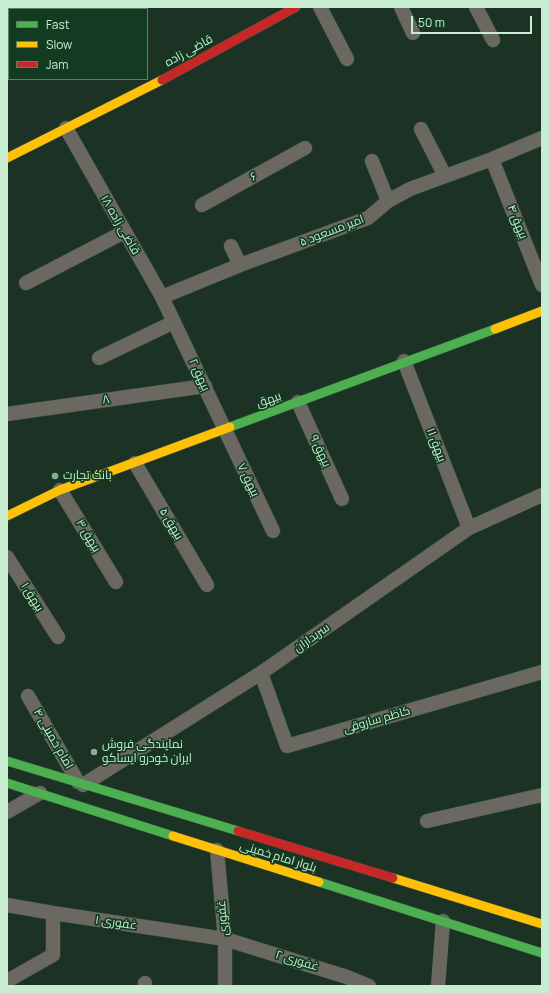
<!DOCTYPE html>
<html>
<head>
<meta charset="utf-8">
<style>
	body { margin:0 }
	#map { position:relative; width:549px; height:993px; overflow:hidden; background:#1b3224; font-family:Manrope,sans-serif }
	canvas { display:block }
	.frame { position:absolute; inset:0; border:8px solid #c7ecd0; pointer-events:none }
	.legend { position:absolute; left:8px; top:8px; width:140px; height:72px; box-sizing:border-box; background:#123b22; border:1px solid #5a8268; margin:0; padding:5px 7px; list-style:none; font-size:12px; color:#c7ecd0 }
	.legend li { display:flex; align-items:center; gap:8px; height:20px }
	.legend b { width:20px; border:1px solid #5a8268 }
	.scale { position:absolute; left:411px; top:16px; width:121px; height:18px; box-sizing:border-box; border:2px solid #c7ecd0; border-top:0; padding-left:5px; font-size:12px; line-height:14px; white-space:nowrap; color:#c7ecd0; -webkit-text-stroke:3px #123b22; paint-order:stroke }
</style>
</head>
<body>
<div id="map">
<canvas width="549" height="993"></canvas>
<div class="frame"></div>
<ul class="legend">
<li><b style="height:5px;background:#4caf50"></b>Fast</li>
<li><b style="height:5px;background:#ffc107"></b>Slow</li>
<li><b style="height:5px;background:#c62828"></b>Jam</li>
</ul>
<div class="scale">50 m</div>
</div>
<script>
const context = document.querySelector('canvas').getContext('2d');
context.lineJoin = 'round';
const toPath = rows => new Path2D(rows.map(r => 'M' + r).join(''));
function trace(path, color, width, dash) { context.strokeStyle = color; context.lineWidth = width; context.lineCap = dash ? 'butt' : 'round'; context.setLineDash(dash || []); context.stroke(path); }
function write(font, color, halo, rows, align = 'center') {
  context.font = font + ' Manrope,Cairo,sans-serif'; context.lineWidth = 3.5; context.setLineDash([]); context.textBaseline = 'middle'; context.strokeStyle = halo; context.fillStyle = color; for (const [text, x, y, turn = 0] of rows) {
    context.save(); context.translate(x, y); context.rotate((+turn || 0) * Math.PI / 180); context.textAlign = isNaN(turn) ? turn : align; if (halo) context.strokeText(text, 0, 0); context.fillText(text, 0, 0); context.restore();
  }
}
const street = toPath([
	[320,7,347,59],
	[401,7,413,33],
	[476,7,493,40],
	[7,10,9,11],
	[66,128,162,297,273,531],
	[421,129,445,176],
	[492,159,542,285],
	[372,161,388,201],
	[202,205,305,148],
	[231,246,240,265],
	[26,283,124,232],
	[162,297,240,265,368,218,388,201,410,189,492,159,542,138],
	[99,358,174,322],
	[404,361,469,528],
	[298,402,342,499],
	[7,414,205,386],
	[135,463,207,585],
	[60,490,116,582],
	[7,557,58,637],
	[261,673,287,746,542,672],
	[28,696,78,782],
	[83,785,261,673,469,528,542,495],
	[7,812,40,793],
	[427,821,542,795],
	[217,850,225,939,225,986],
	[7,905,53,913,225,939,347,977,369,986],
	[7,981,53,955,53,913],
	[145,986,145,983],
	[438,986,443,921]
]);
const fast = toPath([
	[230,427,495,329],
	[7,761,238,831],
	[7,783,173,836],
	[319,882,542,953]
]);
const slow = toPath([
	[7,158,162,80],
	[495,329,542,311],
	[7,516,60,490,230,427],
	[173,836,319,882],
	[393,878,542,924]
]);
const jam = toPath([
	[162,80,296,7],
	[238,831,393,878]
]);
trace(street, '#384e40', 15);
trace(fast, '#384e40', 10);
trace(slow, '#384e40', 10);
trace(jam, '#384e40', 10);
trace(street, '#6a6861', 14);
trace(fast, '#4caf50', 9);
trace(slow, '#ffc107', 9);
trace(jam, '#c62828', 9);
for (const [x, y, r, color] of [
	[55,476,4,"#8bab94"],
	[94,752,4,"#8bab94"]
]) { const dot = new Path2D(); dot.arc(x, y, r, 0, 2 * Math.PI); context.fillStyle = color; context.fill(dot); trace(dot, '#123b22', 1.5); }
write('12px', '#c7ecd0', '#123b22', [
	["قاضی زاده",189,51,-29],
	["۶",254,177,-29],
	["بیهق ۴",517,222,68],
	["قاضی زاده ۱۸",120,225,60],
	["امیر مسعود ۵",332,231,-21],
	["بیهق ۲",199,375,65],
	["۸",106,400,-8],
	["بیهق",269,400,-19],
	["بیهق ۱۱",436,445,69],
	["بیهق ۹",320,451,65],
	["بیهق ۷",248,480,64],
	["بیهق ۵",171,524,59],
	["بیهق ۳",88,536,59],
	["بیهق ۱",32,597,58],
	["سربداران",312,638,-35],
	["کاظم ساروقی",377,720,-16],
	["امام خمینی ۴",53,739,60],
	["بلوار امام خمینی",278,857,17],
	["غفوری",223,918,-95],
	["غفوری ۱",116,923,8],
	["غفوری ۲",297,961,17]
]);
write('12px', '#c7ecd0', '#123b22', [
	["بانک تجارت",63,476],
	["نمایندگی فروش",102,745],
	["ایران خودرو ایساکو",102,759]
], 'left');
</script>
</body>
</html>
